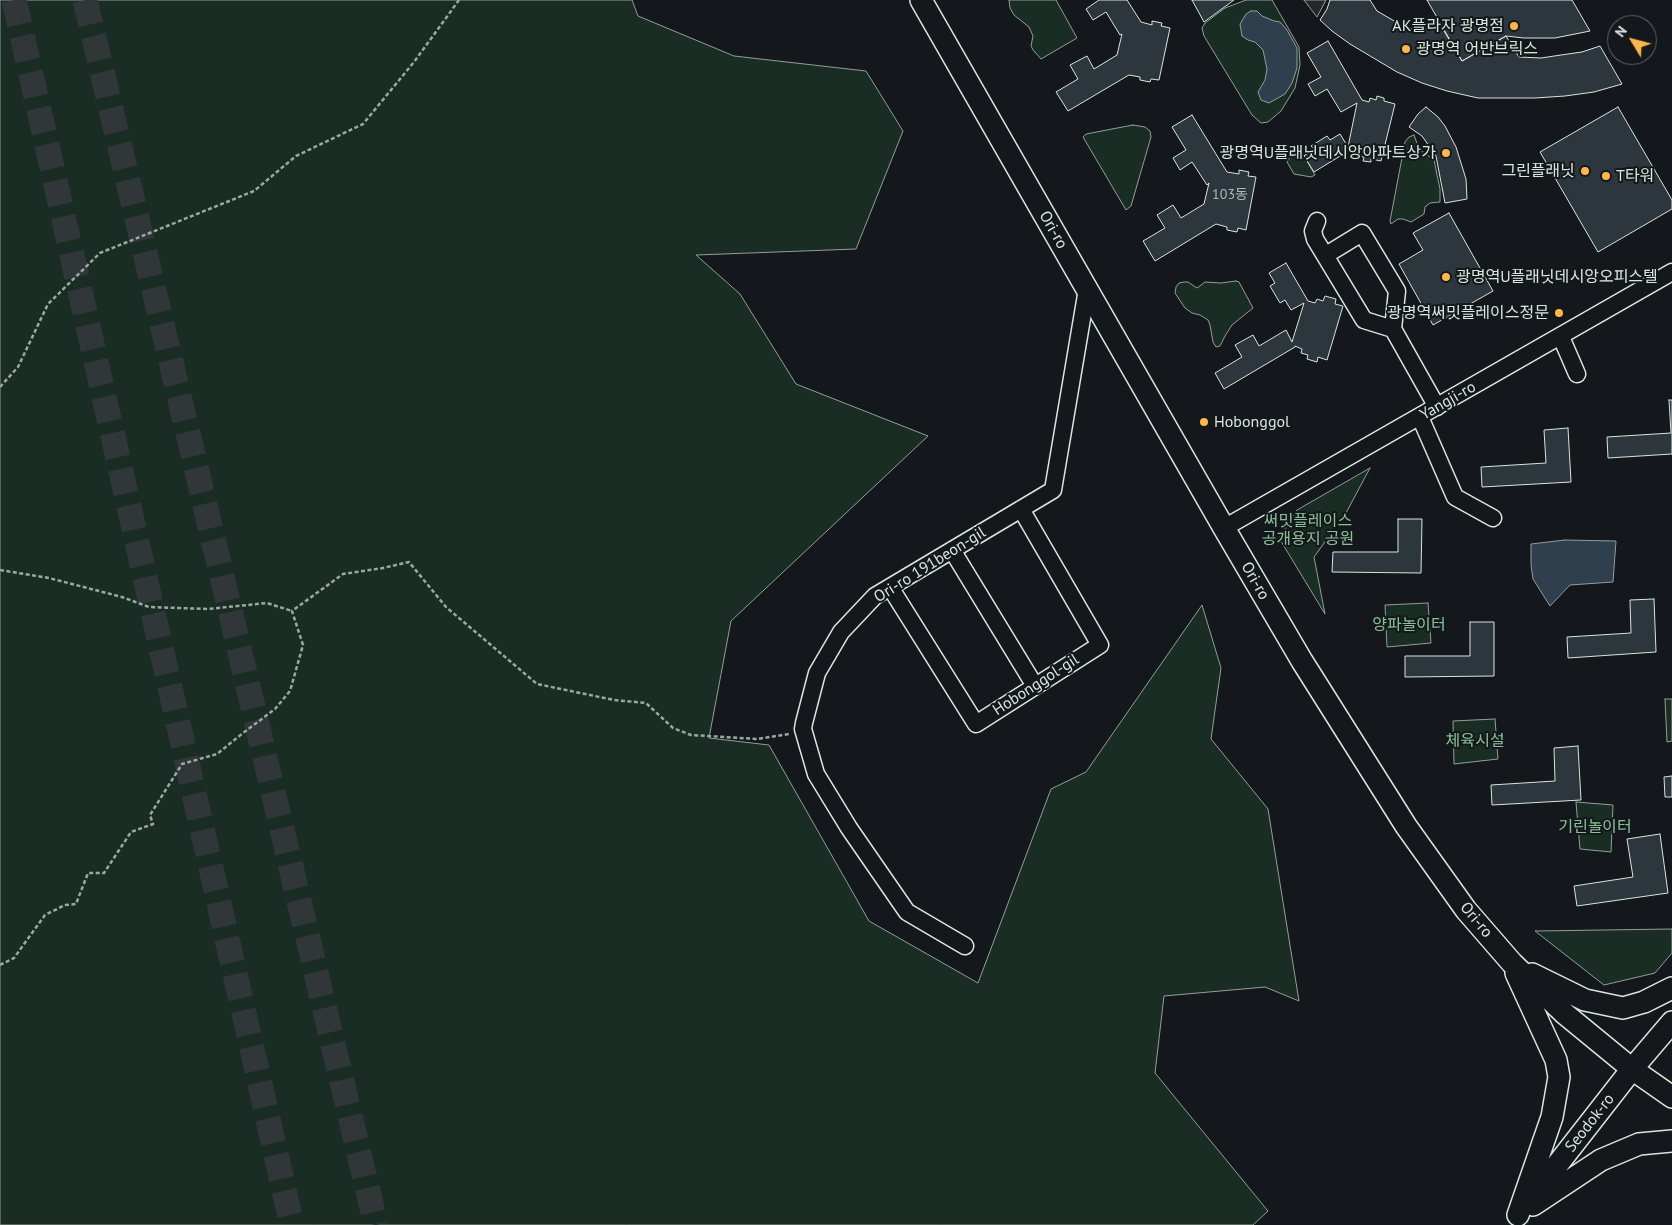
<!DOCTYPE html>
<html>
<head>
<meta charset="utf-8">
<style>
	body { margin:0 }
	#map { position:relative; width:1672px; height:1225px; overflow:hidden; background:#14181c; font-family:"PT Sans",sans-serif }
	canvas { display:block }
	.north { position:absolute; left:1607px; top:15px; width:50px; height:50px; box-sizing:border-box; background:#14181c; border:1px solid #626a69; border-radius:50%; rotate:307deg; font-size:14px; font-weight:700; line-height:20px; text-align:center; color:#d8e6dc }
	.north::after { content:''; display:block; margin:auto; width:18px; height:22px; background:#ffb74d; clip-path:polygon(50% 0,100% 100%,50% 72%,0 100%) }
</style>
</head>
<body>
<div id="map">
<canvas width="1672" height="1225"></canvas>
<div class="north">N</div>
</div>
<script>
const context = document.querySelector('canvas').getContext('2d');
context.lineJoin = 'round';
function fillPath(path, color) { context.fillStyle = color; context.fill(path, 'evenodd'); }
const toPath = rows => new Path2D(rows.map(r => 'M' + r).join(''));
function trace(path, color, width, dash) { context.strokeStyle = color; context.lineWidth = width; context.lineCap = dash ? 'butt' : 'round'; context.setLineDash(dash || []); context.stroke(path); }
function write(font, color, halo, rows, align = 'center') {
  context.font = font + ' "PT Sans","Noto Sans KR",sans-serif'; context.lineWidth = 4; context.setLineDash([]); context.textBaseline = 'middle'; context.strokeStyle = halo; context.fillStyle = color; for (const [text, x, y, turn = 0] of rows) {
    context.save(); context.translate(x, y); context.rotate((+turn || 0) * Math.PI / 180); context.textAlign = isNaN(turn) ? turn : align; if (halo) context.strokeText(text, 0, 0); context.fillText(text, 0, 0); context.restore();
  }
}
const green = toPath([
	[0,0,632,0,638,16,734,56,866,71,903,131,856,249,696,255,740,294,796,384,928,436,731,621,709,738,769,745,869,921,978,983,1051,789,1086,772,1202,605,1221,668,1211,739,1268,809,1299,1001,1265,987,1164,996,1155,1073,1268,1211,1253,1225,0,1225,0,0],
	[1009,0,1056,0,1077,38,1041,59,1033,50,1031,46,1033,36,1029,27,1014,15,1010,8,1009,0],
	[1246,0,1272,0,1299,47,1300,65,1295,88,1281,111,1268,122,1261,123,1252,115,1204,36,1202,28,1205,23,1225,8,1246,0],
	[1133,125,1145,127,1150,131,1151,137,1131,206,1126,210,1083,137,1086,134,1133,125],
	[1414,135,1419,149,1434,160,1440,189,1440,202,1430,203,1425,207,1424,214,1411,222,1403,219,1398,219,1391,224,1390,221,1405,142,1409,137,1414,135],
	[1301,144,1307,153,1304,156,1315,175,1311,177,1294,174,1287,162,1295,147,1301,144],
	[1236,281,1239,282,1253,308,1232,325,1225,336,1220,346,1216,347,1213,342,1210,325,1208,320,1200,315,1192,313,1185,308,1175,293,1176,287,1179,283,1184,282,1188,282,1197,288,1205,282,1221,283,1236,281],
	[1370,468,1346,513,1314,557,1325,614,1279,538,1297,510,1370,468],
	[1428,603,1431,643,1387,647,1385,605,1428,603],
	[1665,699,1672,699,1672,741,1667,742,1665,699],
	[1495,719,1498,759,1454,764,1453,721,1495,719],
	[1576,802,1613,805,1611,852,1580,849,1576,802],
	[1672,929,1672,953,1655,973,1604,985,1535,931,1672,929]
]);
fillPath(green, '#1a2d24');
trace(green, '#939e99', 1);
const parking = toPath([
	[1304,0,1326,0,1317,17,1304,0]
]);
fillPath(parking, '#24282b');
trace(parking, '#939e99', 1);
const water = toPath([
	[1251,11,1257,11,1262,16,1274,21,1280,22,1287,30,1297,48,1297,68,1292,83,1285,94,1269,103,1261,100,1258,92,1265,80,1267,69,1263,50,1255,42,1248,40,1242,36,1240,24,1246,14,1251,11],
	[1565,540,1616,541,1613,582,1570,585,1550,606,1533,579,1531,565,1531,544,1565,540]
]);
fillPath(water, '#2f3f4d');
trace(water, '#939e99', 1);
const building = toPath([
	[1099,0,1127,0,1141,22,1152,25,1152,21,1162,23,1161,26,1170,28,1159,80,1151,79,1150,82,1140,80,1140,77,1129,75,1068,111,1056,92,1078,79,1070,65,1087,56,1094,69,1117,55,1122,34,1120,35,1106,12,1093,20,1086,9,1099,0],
	[1192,0,1234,0,1204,22,1192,0],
	[1330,0,1370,0,1377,11,1403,26,1413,29,1430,29,1435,27,1438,25,1438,21,1462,61,1506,36,1519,57,1541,58,1561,55,1582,52,1600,46,1622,84,1594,92,1565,96,1535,98,1478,98,1447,91,1422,83,1397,72,1350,44,1332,31,1320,20,1327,9,1330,0],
	[1427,0,1572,0,1590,31,1555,38,1524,38,1506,36,1462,61,1427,0],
	[1328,41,1362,100,1369,102,1370,98,1376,100,1377,96,1384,98,1384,101,1395,104,1381,161,1371,159,1371,162,1363,161,1364,157,1357,156,1358,152,1350,150,1314,172,1304,156,1314,149,1311,146,1327,136,1330,140,1340,134,1348,147,1357,103,1341,112,1327,89,1315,96,1308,84,1321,77,1307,53,1328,41],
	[1426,107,1438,117,1445,126,1456,147,1466,179,1467,199,1445,203,1436,156,1422,136,1409,127,1418,114,1426,107],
	[1618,107,1672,200,1672,209,1598,252,1540,152,1618,107],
	[1192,115,1227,172,1239,174,1239,170,1249,172,1248,176,1256,177,1246,230,1238,228,1237,232,1227,230,1227,227,1216,224,1155,261,1143,241,1165,228,1157,215,1173,205,1181,218,1204,204,1209,183,1207,185,1192,162,1180,170,1173,158,1186,150,1172,127,1192,115],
	[1449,213,1493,291,1433,325,1399,264,1423,250,1413,233,1449,213],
	[1286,263,1308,301,1315,303,1317,299,1323,301,1325,296,1336,299,1335,304,1343,306,1327,360,1318,357,1317,362,1307,359,1308,355,1301,353,1302,349,1295,346,1295,347,1224,389,1215,373,1242,357,1235,345,1253,335,1259,346,1286,330,1292,342,1304,303,1291,310,1285,300,1280,303,1270,286,1275,283,1269,273,1286,263],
	[1669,400,1672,400,1672,454,1608,458,1607,437,1671,433,1669,400],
	[1568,428,1571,482,1482,487,1481,467,1546,463,1544,430,1568,428],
	[1398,519,1422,519,1421,573,1332,572,1333,552,1398,552,1398,519],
	[1654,599,1656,652,1568,658,1567,637,1631,633,1630,600,1654,599],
	[1470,622,1494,622,1494,676,1405,677,1405,656,1470,656,1470,622],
	[1578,746,1581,800,1492,805,1491,785,1555,781,1554,748,1578,746],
	[1672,776,1672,797,1665,797,1664,777,1672,776],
	[1660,834,1668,893,1577,906,1574,886,1633,877,1627,839,1660,834]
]);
fillPath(building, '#2c363c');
trace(building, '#d8e6dc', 1);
trace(toPath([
	[14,0,292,1225],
	[85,0,376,1225]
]), '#313739', 25, [25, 12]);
const minor = toPath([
	[1317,221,1313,231,1315,239,1364,320,1393,329,1437,407],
	[1326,255,1362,233,1397,291,1393,329],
	[1561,337,1577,374],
	[1420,417,1455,497,1493,518],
	[1224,528,1672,272],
	[952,550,1035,686],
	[890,587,976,724,1100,645,1021,509],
	[965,946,907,912,849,828,816,774,803,729,804,723,817,673,841,632,875,596,1053,490,1087,289]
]);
const major = toPath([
	[921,0,1224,528,1302,661,1406,826,1466,910,1512,963,1565,1014,1632,1069,1672,1097],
	[1516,973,1556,1060,1559,1077,1552,1117,1518,1215],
	[1532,974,1585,1000,1623,1008,1644,1002,1672,988],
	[1529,1201,1632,1069,1672,1022],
	[1533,1205,1601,1160,1639,1144,1672,1141]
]);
trace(minor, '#d8e6dc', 19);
trace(major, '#d8e6dc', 24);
trace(toPath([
	[0,387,18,367,48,304,100,253,254,191,296,156,363,124,414,62,459,0],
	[0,570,49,578,122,597,149,607,208,609,267,603,292,611],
	[0,965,14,958,45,915,65,905,76,904,88,873,104,873,131,832,153,824,150,815,182,764,217,754,243,733,275,709,290,691,303,645,292,611,343,574,383,568,409,562,446,607,537,684,614,700,646,703,673,728,691,735,757,739,789,734]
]), '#9da8a2', 2.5, [4, 2.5]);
trace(minor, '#14181c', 16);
trace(major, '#14181c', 21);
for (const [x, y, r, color] of [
	[1514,26,5,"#ffb74d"],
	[1406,49,5,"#ffb74d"],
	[1446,153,5,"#ffb74d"],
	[1585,171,5,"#ffb74d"],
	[1606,176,5,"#ffb74d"],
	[1446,277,5,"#ffb74d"],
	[1559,313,5,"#ffb74d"],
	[1204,422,5,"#ffb74d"]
]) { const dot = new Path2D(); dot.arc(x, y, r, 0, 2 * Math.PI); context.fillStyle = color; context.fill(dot); trace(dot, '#14181c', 2); }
write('14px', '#adbab4', null, [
	["103동",1230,195]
]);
write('16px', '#d8e6dc', '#14181c', [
	["AK플라자 광명점",1504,26],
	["광명역 어반브릭스",1416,49,"left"],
	["광명역U플래닛데시앙아파트상가",1436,153],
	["그린플래닛",1575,171],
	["T타워",1616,176,"left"],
	["광명역U플래닛데시앙오피스텔",1456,277,"left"],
	["광명역써밋플레이스정문",1549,313],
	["Hobonggol",1214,422,"left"]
], 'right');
write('16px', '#d8e6dc', '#14181c', [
	["Ori-ro",1053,230,60],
	["Yangji-ro",1448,401,-30],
	["Ori-ro 191beon-gil",930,565,-32],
	["Ori-ro",1255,581,60],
	["Hobonggol-gil",1036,685,-33],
	["Ori-ro",1476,920,50],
	["Seodok-ro",1590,1123,-52]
]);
write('16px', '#8ac095', '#14181c', [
	["써밋플레이스",1308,521],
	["공개용지 공원",1308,539],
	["양파놀이터",1409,625],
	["체육시설",1475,741],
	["기린놀이터",1595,827]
]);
</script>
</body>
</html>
